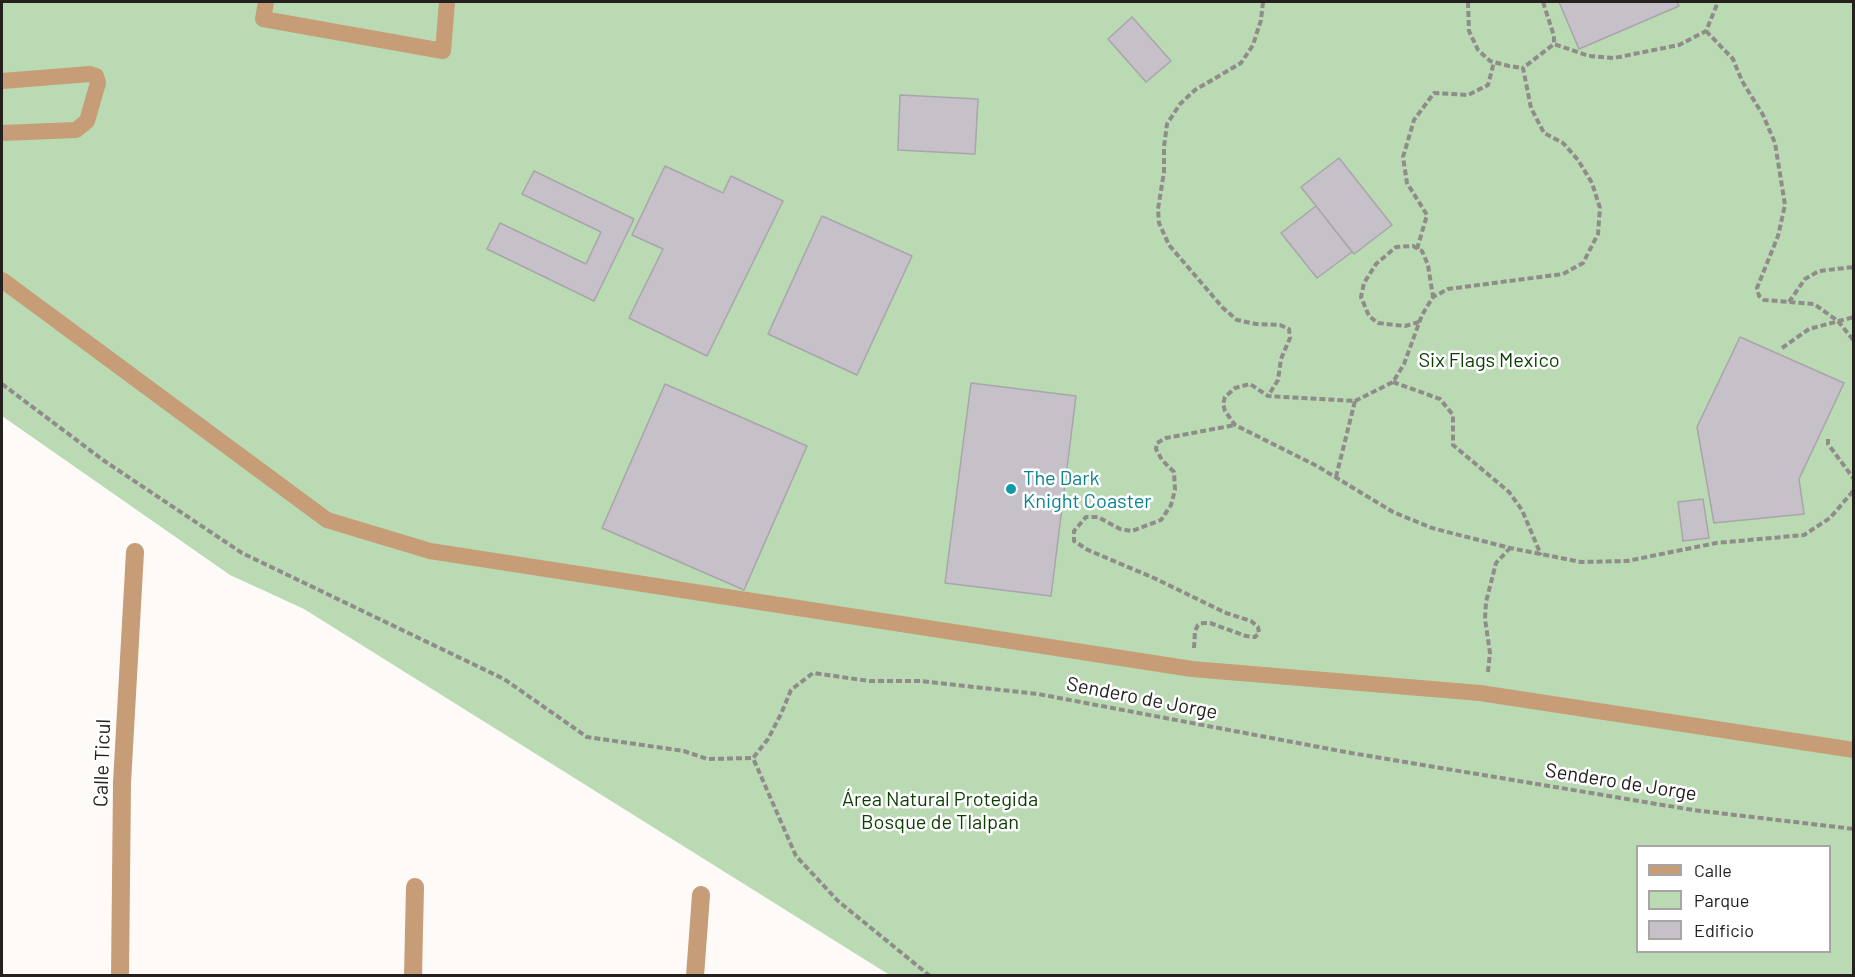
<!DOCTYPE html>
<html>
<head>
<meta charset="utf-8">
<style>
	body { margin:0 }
	#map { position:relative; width:1855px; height:977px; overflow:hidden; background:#fefaf8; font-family:Barlow,sans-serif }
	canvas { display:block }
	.frame { position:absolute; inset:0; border:3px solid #23201e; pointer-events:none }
	.legend { position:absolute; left:1636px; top:845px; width:195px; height:108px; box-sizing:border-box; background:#fff; border:2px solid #a7a6a5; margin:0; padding:8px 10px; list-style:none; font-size:18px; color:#23201e }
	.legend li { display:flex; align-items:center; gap:12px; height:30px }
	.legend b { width:30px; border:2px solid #a7a6a5 }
</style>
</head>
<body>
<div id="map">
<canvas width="1855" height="977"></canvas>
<div class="frame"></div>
<ul class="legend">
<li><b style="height:8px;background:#c69d77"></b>Calle</li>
<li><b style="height:16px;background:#b9dab2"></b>Parque</li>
<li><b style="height:16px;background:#c6c1c8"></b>Edificio</li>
</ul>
</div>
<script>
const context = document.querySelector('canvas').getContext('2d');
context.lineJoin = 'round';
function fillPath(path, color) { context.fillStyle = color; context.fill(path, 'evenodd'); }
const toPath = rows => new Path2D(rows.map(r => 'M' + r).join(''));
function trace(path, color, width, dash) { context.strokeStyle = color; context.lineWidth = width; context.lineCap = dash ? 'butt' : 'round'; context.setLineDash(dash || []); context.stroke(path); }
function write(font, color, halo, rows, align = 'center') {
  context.font = font + ' Barlow,sans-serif'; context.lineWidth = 5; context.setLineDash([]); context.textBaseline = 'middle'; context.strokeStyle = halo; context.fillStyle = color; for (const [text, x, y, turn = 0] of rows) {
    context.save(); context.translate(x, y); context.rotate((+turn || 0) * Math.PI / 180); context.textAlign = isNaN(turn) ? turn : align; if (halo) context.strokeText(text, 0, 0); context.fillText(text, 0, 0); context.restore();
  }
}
fillPath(toPath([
	[2,2,1853,2,1853,975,887,975,888,974,304,609,230,575,2,416],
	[1638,846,1830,846,1830,952,1638,952]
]), '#b9dab2');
const building = toPath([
	[1559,2,1677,2,1679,6,1579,49,1559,2],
	[1132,17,1171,61,1146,82,1108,39,1132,17],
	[900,95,978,99,975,154,898,150,900,95],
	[1339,158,1392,225,1354,254,1301,187,1339,158],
	[665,166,723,193,731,176,783,201,707,356,629,318,663,249,632,235,665,166],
	[534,171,634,219,594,301,487,249,500,223,586,264,601,232,522,194,534,171],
	[1316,206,1352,252,1317,278,1281,233,1316,206],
	[822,216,912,256,857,375,768,334,822,216],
	[1740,337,1844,383,1799,479,1804,514,1714,523,1697,427,1740,337],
	[971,383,1076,396,1051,596,945,583,971,383],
	[665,384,807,446,744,590,602,528,665,384],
	[1703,499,1709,538,1683,541,1678,502,1703,499]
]);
fillPath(building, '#c6c1c8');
trace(building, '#aaa4ab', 1.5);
trace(toPath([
	[1263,2,1261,20,1253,45,1241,63,1195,90,1180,104,1167,124,1164,147,1164,172,1158,209,1159,223,1169,245,1223,308,1237,320,1256,324,1280,325,1289,329,1290,338,1281,359,1278,380,1268,396],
	[1468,2,1469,31,1478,50,1490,61,1509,66,1523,68],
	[1543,2,1554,36,1554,44],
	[1706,31,1733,59,1742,81,1763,115,1775,143,1785,205,1778,236,1757,288,1759,296,1764,300,1814,304,1838,321,1854,341],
	[1417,249,1427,215,1407,183,1403,157,1414,120,1434,93,1468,95,1488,85,1494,62],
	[1789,302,1805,279,1819,271,1854,267],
	[1419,322,1405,326,1378,323,1369,316,1361,297,1364,283,1376,264,1396,247,1413,246,1422,251,1428,265,1433,297],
	[1782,348,1809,329,1854,317],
	[1393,382,1440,399,1453,415,1453,445,1509,492,1522,510,1541,555],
	[2,384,103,460,242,553,504,679,587,737,684,751,707,759,753,758],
	[1355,401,1393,382,1404,364,1422,315,1433,297,1448,289,1563,274,1583,263,1598,234,1600,208,1592,183,1578,160,1563,143,1544,133,1531,108,1523,68,1554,44,1589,56,1614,58,1679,45,1706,31,1718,2],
	[1828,439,1828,444,1854,479],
	[1336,477,1355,401,1268,396,1250,384,1235,388,1225,397,1223,404,1225,411,1235,425,1317,466,1393,512,1432,528,1510,548,1581,562,1627,561,1716,543,1804,535,1830,518,1854,490],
	[1194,648,1195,631,1198,625,1203,623,1210,623,1246,636,1255,637,1259,633,1258,627,1251,621,1226,613,1154,578,1088,550,1074,541,1074,531,1086,517,1098,517,1120,529,1132,531,1161,520,1171,505,1175,490,1174,472,1162,460,1156,449,1157,443,1166,438,1235,425],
	[1488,672,1490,653,1485,619,1486,602,1496,563,1510,548],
	[930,976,838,901,796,856,753,758,768,739,781,714,791,690,813,673,870,681,920,681,1038,694,1351,753,1693,810,1854,829]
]), '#908c8a', 4, [6, 3]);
trace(toPath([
	[266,2,263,19,443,51,447,2],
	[2,81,90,74,96,76,98,83,87,121,76,130,2,133],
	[2,280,327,520,430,551,1192,669,1480,693,1854,750]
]), '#c69d77', 16);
trace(toPath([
	[120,976,122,783,135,552],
	[413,976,415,887],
	[695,976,701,895]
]), '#c69d77', 18);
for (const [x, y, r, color] of [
	[1011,489,6,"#0f9aa8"]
]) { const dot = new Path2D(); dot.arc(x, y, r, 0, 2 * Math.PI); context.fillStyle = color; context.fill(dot); trace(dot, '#fff', 2); }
write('20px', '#0b3d00', '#fff', [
	["Six Flags Mexico",1489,360],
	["Área Natural Protegida",940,799],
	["Bosque de Tlalpan",940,822]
]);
write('20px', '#0d838f', '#fff', [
	["The Dark",1023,478],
	["Knight Coaster",1023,501]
], 'left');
write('20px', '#23201e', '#fff', [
	["Sendero de Jorge",1142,698,11],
	["Calle Ticul",102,763,-88],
	["Sendero de Jorge",1621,782,9]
]);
</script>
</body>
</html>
